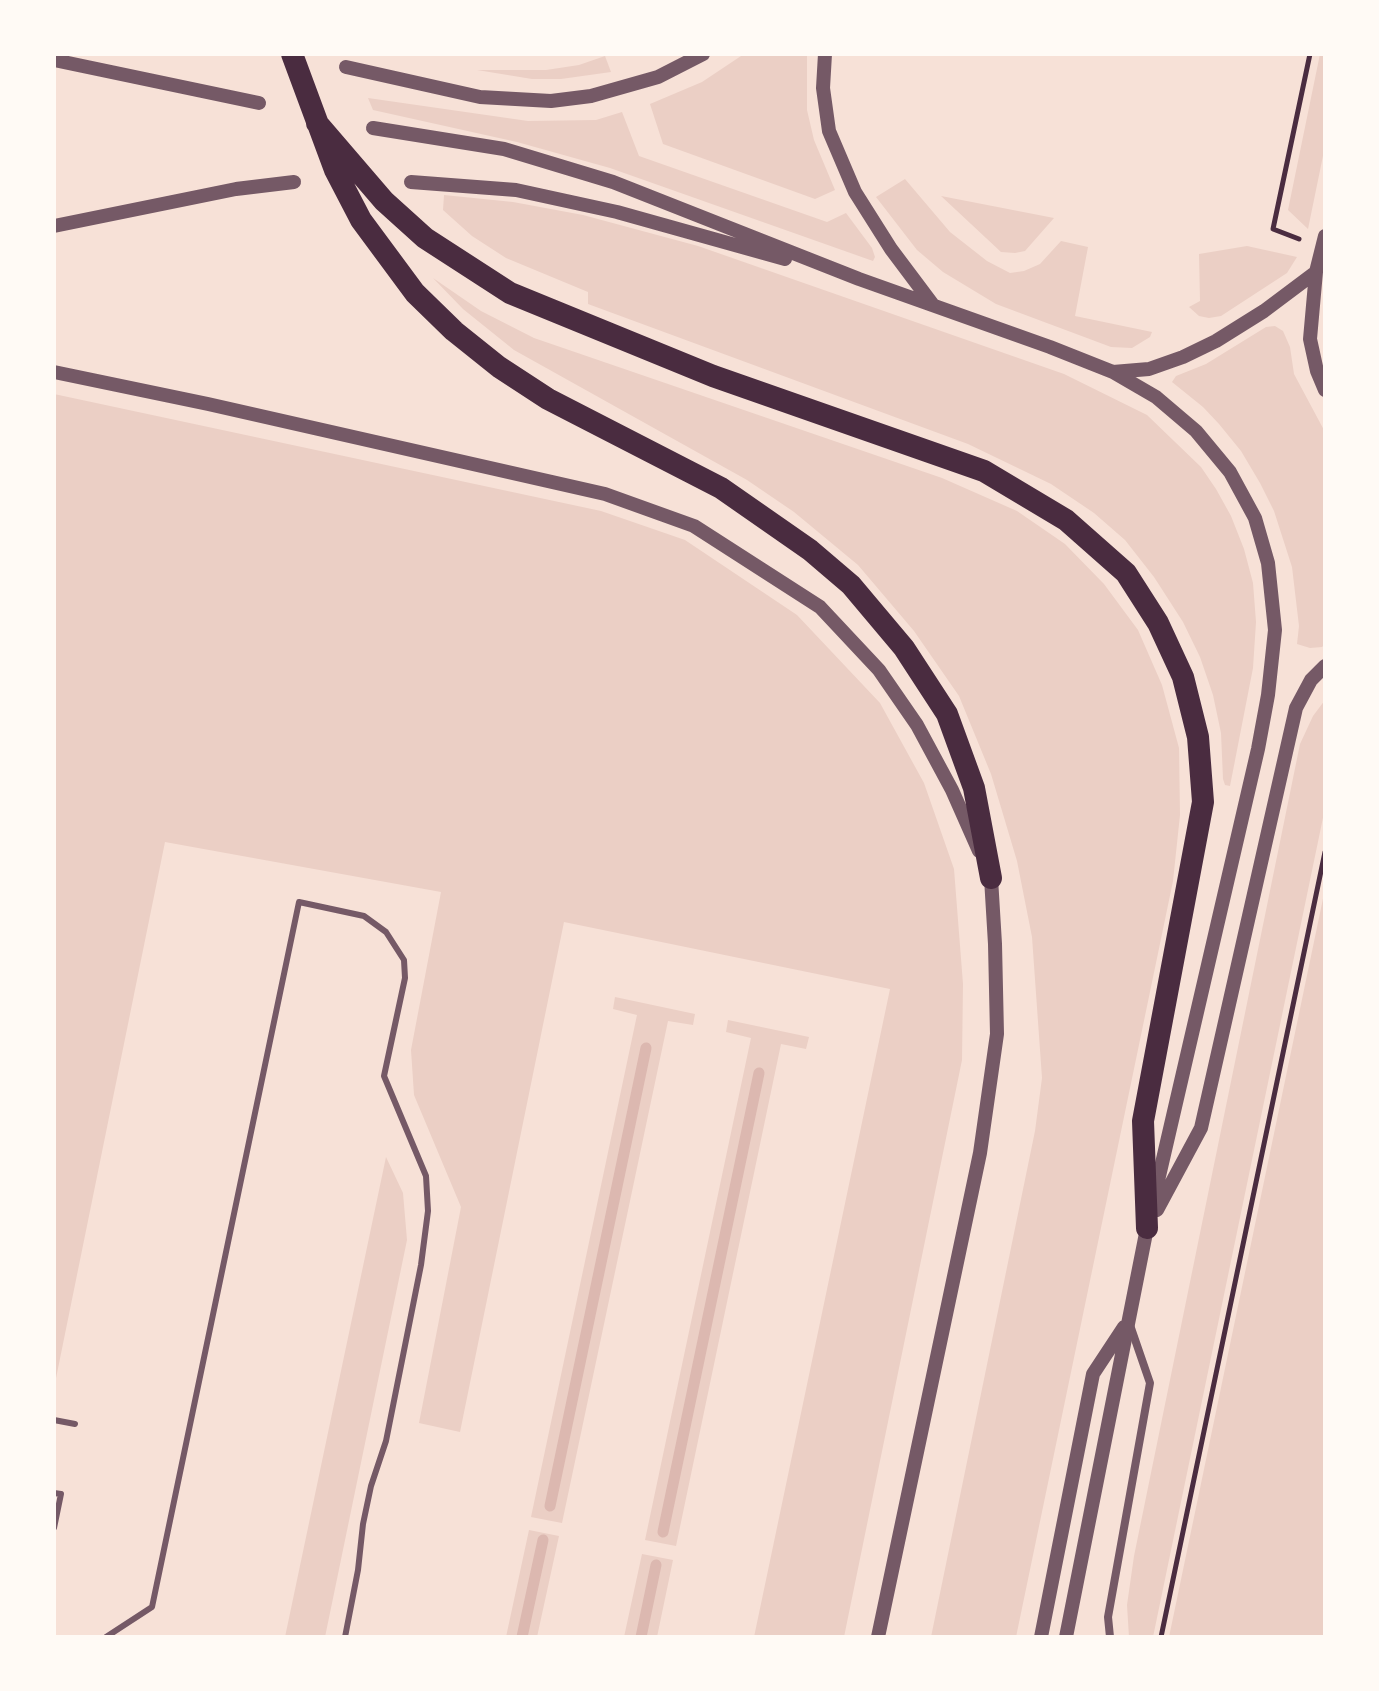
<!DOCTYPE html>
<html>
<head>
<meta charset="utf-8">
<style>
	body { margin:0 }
	#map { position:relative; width:1379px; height:1691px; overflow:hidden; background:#f7e1d7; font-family:Manrope,sans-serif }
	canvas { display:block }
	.frame { position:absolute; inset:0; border:56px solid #fffaf5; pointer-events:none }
</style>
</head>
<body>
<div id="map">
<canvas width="1379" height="1691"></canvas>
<div class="frame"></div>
</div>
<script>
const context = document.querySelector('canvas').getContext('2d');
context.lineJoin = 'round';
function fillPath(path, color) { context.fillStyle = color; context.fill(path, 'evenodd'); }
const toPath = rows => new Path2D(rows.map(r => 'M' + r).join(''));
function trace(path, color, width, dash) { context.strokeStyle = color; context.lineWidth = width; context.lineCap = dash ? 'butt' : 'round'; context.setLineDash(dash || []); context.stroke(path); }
fillPath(toPath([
	[744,54,807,54,807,110,814,140,835,190,815,199,663,144,650,104,702,82],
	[1320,54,1325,54,1325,146,1308,229,1288,210],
	[605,56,611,72,561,79,532,79,477,70,546,70,579,65],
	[368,98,528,121,596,120,622,112,639,156,827,222,846,213,872,248,875,257,873,261,610,168,517,142,373,110],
	[905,179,950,232,987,261,1010,273,1024,271,1040,264,1061,241,1088,247,1075,316,1152,332,1150,337,1132,348,1111,347,996,304,943,272,917,250,876,197],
	[444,195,513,202,583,215,698,246,1064,374,1147,415,1201,467,1216,489,1231,516,1244,549,1253,583,1256,622,1253,668,1230,786,1225,785,1223,779,1221,733,1213,695,1200,657,1183,622,1154,577,1125,540,1094,513,1051,484,968,444,588,304,588,292,506,258,472,236,443,210],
	[941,196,1054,218,1025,251,1015,253,1001,252],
	[1247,246,1297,257,1287,273,1221,316,1209,318,1199,316,1189,307,1200,301,1199,254],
	[433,278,481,311,534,338,942,478,1017,511,1065,544,1104,584,1138,630,1162,685,1179,748,1180,815,1173,881,1016,1637,931,1637,1035,1131,1042,1078,1032,937,1017,861,991,774,959,696,914,631,858,565,794,512,747,480,514,350,463,309],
	[1275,326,1283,331,1290,347,1294,374,1325,432,1325,644,1322,647,1310,648,1297,644,1299,626,1292,567,1274,511,1260,483,1241,451,1219,424,1203,407,1172,382,1176,376,1206,364,1266,327],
	[54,394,601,511,685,540,797,615,880,703,924,783,954,869,963,984,962,1060,844,1637,754,1637,890,989,564,922,460,1432,419,1423,461,1207,414,1095,411,1050,441,892,165,842,54,1388],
	[1325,700,1325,808,1153,1637,1129,1637,1127,1605,1134,1556,1300,744,1313,716],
	[1325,889,1325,1637,1169,1637],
	[615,997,695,1014,693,1025,668,1021,562,1523,531,1517,637,1015,613,1009],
	[728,1020,809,1037,806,1049,781,1044,676,1546,645,1540,751,1038,726,1032],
	[386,1157,403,1193,407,1240,325,1637,285,1637],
	[529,1530,559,1536,537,1637,506,1637],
	[642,1554,673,1560,657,1637,624,1637]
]), '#ebcfc5');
trace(toPath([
	[550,1506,646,1048],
	[663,1532,759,1073],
	[522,1637,543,1540],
	[641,1637,656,1565]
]), '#dcb8b0', 11);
trace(toPath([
	[1299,239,1273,229,1310,54],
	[1161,1637,1325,852]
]), '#4a2c40', 5);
trace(toPath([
	[54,1420,75,1424],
	[54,1493,61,1494,54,1528],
	[106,1637,152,1607,299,902,364,916,386,932,404,960,405,978,384,1076,426,1176,428,1211,421,1265,386,1441,371,1486,363,1524,358,1570,345,1637]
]), '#755966', 6);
trace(toPath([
	[1110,1637,1108,1617,1150,1383,1130,1325]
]), '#755966', 8);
trace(toPath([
	[825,54,823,88,829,131,855,192,891,249,933,305],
	[54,60,259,103],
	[346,67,480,97,551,101,591,96,658,77,703,54],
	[373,128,504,149,613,182,859,279,1050,347,1113,372,1156,397,1196,431,1230,472,1255,518,1268,563,1275,630,1268,695,1258,749,1147,1228,1066,1637],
	[411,182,516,190,617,212,785,259],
	[54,226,236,189,294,182],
	[1325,236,1316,272,1310,339,1317,371,1325,390],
	[54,372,208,404,605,494,694,526,820,607,879,670,917,725,952,790,979,851],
	[1113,372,1149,369,1183,357,1216,341,1264,311,1316,272],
	[1157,1210,1201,1128,1296,708,1311,680,1325,666],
	[878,1637,980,1153,997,1034,995,944,991,878,987,870],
	[1041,1637,1093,1374,1124,1327]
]), '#755966', 14);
trace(toPath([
	[292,54,335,170,361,220,415,293,454,331,499,367,548,399,721,488,810,550,851,585,904,648,947,714,974,788,991,878],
	[317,123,384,201,425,238,510,293,713,376,984,471,1066,520,1126,573,1158,623,1183,677,1198,737,1203,802,1143,1121,1147,1228]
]), '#4a2c40', 22);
</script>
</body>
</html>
